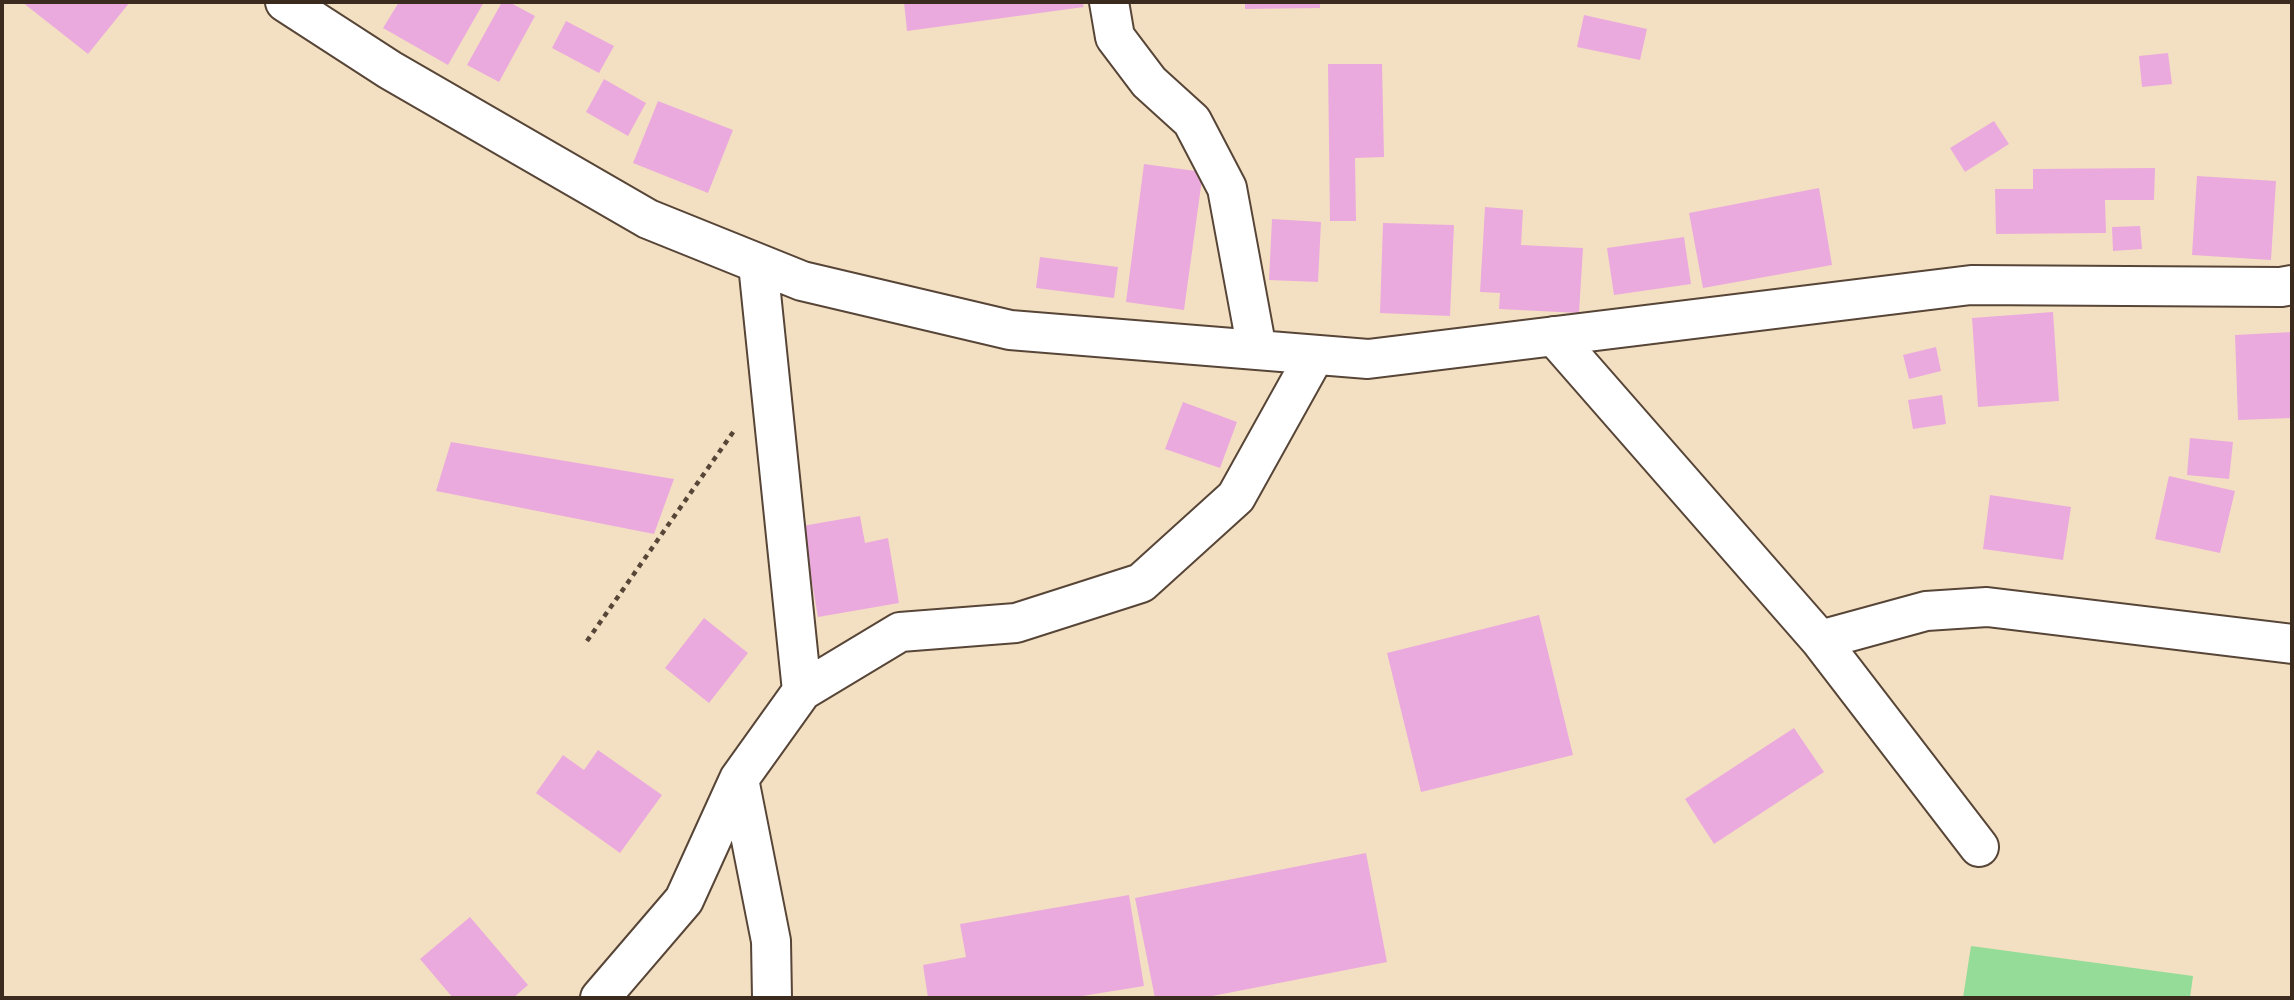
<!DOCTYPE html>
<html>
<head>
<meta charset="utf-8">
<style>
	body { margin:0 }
	#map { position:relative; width:2294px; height:1000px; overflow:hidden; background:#f3e0c2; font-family:Kalam,sans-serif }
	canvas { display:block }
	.frame { position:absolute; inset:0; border:4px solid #3b2a1e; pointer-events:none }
</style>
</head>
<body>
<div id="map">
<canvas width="2294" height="1000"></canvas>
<div class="frame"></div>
</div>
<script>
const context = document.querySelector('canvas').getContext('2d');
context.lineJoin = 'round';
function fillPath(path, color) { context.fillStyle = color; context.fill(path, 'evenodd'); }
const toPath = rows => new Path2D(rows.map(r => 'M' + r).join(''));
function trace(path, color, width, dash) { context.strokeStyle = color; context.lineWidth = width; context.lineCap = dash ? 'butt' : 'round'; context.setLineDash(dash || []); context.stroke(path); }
fillPath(toPath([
	[1971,946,2193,976,2190,998,1963,998]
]), '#94dc97');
fillPath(toPath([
	[22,2,130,2,88,54],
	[399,2,484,2,448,65,383,28],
	[502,2,509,2,535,16,499,82,467,65],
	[904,2,1082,2,1084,7,907,31],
	[1245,2,1320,2,1320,8,1245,9],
	[1584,15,1647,29,1640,60,1577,47],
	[566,21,614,46,599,73,552,48],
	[2168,53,2172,84,2142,87,2139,56],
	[1328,64,1382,64,1384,157,1355,158,1356,221,1330,221],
	[604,79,646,103,628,136,586,112],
	[658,101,733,130,708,193,633,163],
	[1994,121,2009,144,1965,172,1950,148],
	[1144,164,1203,172,1184,310,1126,302],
	[2155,168,2154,200,2105,200,2106,233,1996,234,1995,189,2033,189,2033,169],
	[2197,176,2276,181,2271,260,2192,255],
	[1819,188,1832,265,1703,288,1689,213],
	[1485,207,1523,210,1521,245,1583,248,1579,313,1499,309,1500,293,1480,292],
	[1272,219,1321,222,1318,282,1269,280],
	[1383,223,1454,225,1450,316,1380,313],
	[2140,226,2142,249,2113,251,2112,227],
	[1684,237,1691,284,1614,295,1607,248],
	[1040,257,1118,267,1114,298,1036,288],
	[2053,312,2059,401,1978,407,1972,318],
	[2292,332,2292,418,2238,420,2235,335],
	[1936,347,1941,371,1909,379,1903,355],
	[1942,395,1946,424,1913,429,1908,400],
	[1183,402,1237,422,1220,468,1165,449],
	[2190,438,2233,442,2229,479,2187,475],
	[451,442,674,479,654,534,436,491],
	[2169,476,2235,491,2220,553,2155,539],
	[1990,495,2071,507,2063,560,1983,549],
	[860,516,865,543,888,538,899,603,818,617,802,526],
	[1539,615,1573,755,1421,792,1387,653],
	[704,618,748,653,709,703,665,668],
	[1794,728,1824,772,1714,844,1685,799],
	[598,750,662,795,620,853,536,793,563,755,584,770],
	[1366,853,1387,962,1202,998,1155,998,1135,898],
	[1129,895,1144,986,1070,998,928,998,923,965,966,957,960,924],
	[470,917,528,985,513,998,453,998,420,959]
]), '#ebaadd');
const minor = toPath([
	[285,2,390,70,648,219,802,281,1010,330,1368,359,1971,285,2281,287,2292,285],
	[1109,2,1115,37,1149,82,1192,121,1227,188,1257,350],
	[758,264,802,691],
	[1554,336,1820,640,1926,611,1987,607,2292,644],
	[1820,640,1979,847],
	[739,779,771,941,772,998],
	[600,998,684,900,739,779,802,691,900,632,1016,623,1141,583,1236,497,1315,355]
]);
trace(minor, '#574537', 42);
trace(toPath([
	[587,641,736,428]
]), '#574537', 4.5, [5, 5]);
trace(minor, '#fff', 38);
</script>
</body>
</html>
